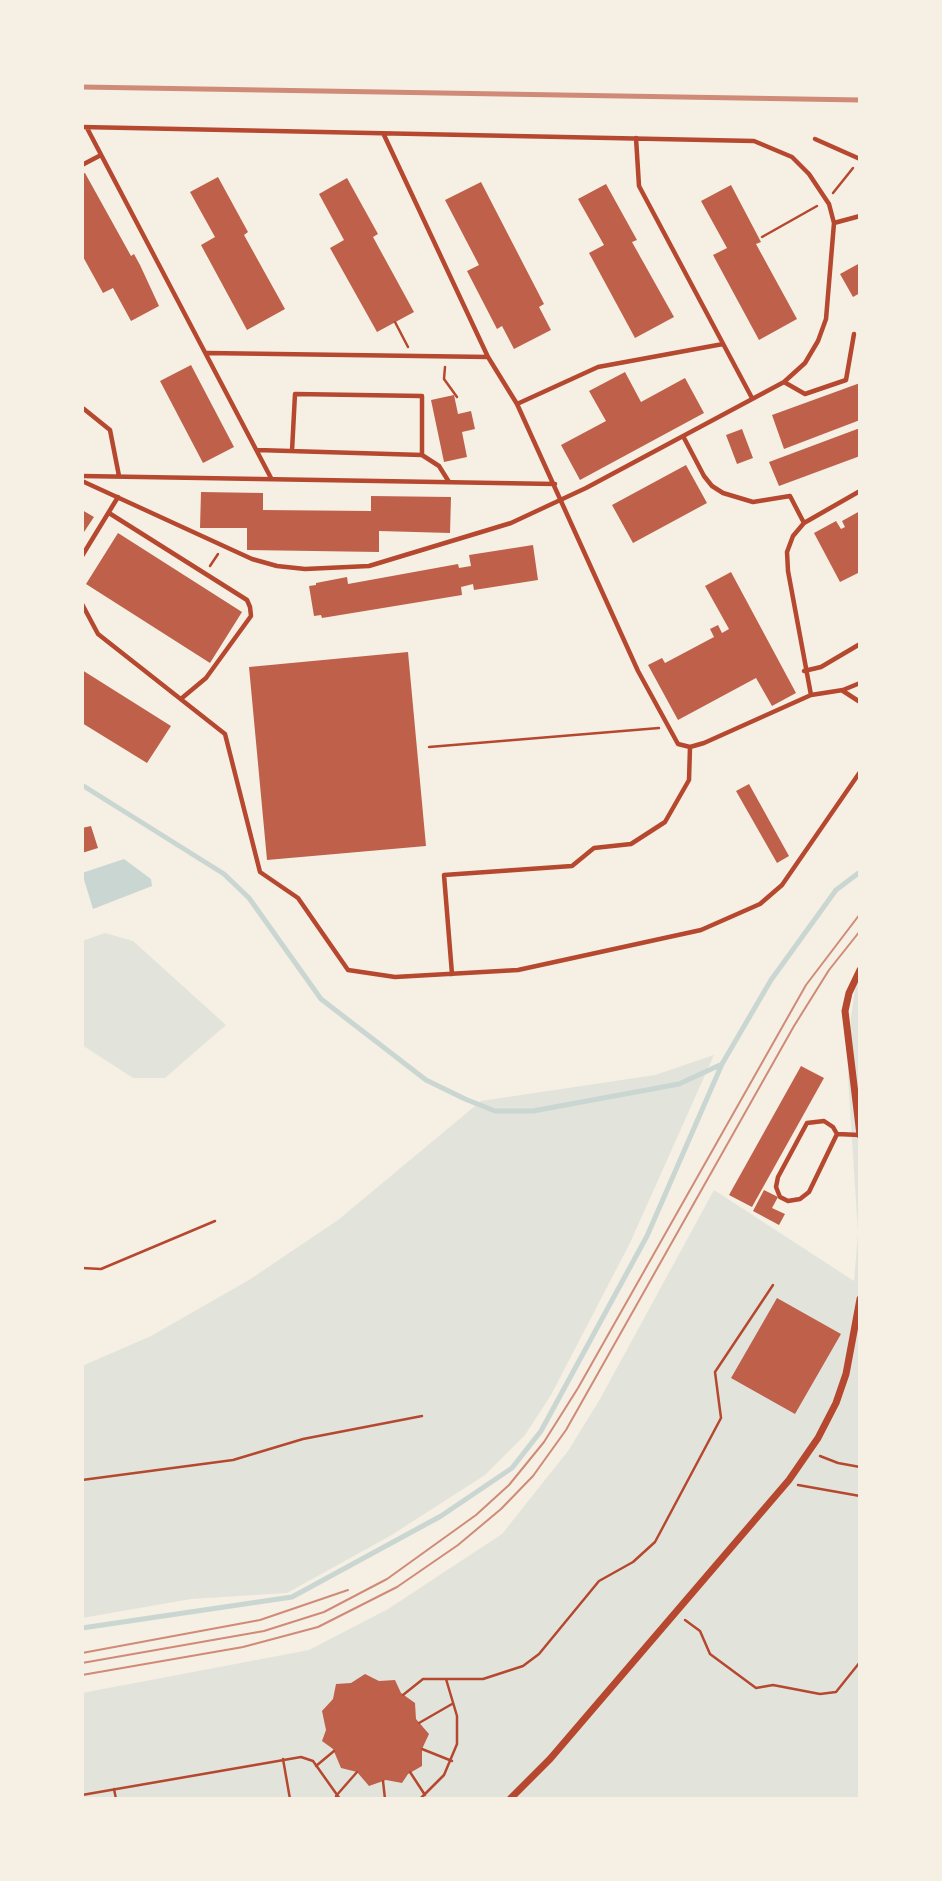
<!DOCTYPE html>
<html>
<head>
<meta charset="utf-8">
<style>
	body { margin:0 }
	#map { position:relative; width:942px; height:1881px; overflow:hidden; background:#f6efe4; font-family:"Source Sans 3",sans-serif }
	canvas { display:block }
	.frame { position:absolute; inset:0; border:84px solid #f6efe4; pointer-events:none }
</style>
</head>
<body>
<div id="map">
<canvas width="942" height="1881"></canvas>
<div class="frame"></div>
</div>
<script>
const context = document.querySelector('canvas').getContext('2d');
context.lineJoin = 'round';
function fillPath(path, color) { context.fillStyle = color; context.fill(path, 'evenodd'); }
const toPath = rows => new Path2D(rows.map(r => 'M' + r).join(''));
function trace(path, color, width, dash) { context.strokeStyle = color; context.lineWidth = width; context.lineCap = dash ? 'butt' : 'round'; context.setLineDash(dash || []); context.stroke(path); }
fillPath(toPath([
	[105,933,133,941,226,1025,165,1078,133,1078,82,1045,82,941],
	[860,980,860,1799,82,1799,82,1693,309,1650,388,1609,502,1534,568,1451,600,1399,714,1190,854,1281,858,1233,848,1077,851,1018,855,988],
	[714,1055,630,1243,551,1395,525,1435,485,1475,390,1536,287,1593,191,1599,82,1618,82,1366,151,1336,249,1280,338,1220,481,1101,655,1075]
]), '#e2e4dc');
fillPath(toPath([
	[124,859,151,879,152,886,93,909,82,873]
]), '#c9d6d2');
trace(toPath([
	[82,785,224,874,249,898,321,999,426,1080,465,1099,495,1111,533,1111,679,1084,720,1065],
	[82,1628,292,1597,441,1516,512,1468,541,1431,647,1236,722,1064,771,980,836,890,860,872]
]), '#c9d6d2', 5);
fillPath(toPath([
	[85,173,131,256,134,254,140,265,159,306,131,321,113,288,103,293,82,255,82,174],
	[218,177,248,232,244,235,285,309,247,330,201,245,215,237,190,192],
	[347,178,378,234,373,237,414,312,377,332,330,248,344,240,319,194],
	[481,182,544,304,539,307,551,330,514,349,502,326,497,329,467,271,479,265,445,200],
	[606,184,637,240,632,242,674,317,635,338,589,253,604,245,578,199],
	[731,185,761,242,756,244,797,319,759,340,713,255,727,248,701,201],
	[860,263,860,293,853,297,840,274],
	[191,365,234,447,203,463,160,381],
	[625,372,641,402,685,378,704,413,580,480,561,445,606,421,589,391],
	[860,383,860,420,784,449,772,415],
	[454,395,458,414,471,411,475,429,462,432,467,457,444,462,431,400],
	[860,428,860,456,779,486,769,462],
	[742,429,753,458,737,464,726,435],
	[686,465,707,503,633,543,612,505],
	[201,492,263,493,263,510,371,511,371,496,451,497,450,533,379,531,379,552,247,550,247,528,200,528],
	[82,510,94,517,82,535],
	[860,511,860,572,840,582,814,533,836,521,841,529,845,527,842,521],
	[118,533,242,612,210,663,86,584],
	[533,545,538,580,474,590,473,584,461,587,462,595,322,618,321,615,314,616,309,586,316,585,316,583,347,577,348,584,458,564,459,568,471,566,469,555],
	[731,572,796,693,772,706,756,678,678,720,648,665,662,658,665,663,714,637,710,629,718,625,722,633,729,629,705,586],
	[408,652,426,846,267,860,249,667],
	[82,670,171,726,147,763,82,723],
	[749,784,789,856,777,863,736,791],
	[91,826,98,848,82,853,82,828],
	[801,1066,824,1078,752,1207,729,1195],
	[764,1190,778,1197,772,1208,785,1214,779,1225,753,1211],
	[777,1298,841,1334,795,1414,731,1378],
	[365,1674,379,1681,395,1680,401,1693,415,1703,416,1719,429,1734,422,1749,422,1766,408,1774,402,1783,386,1780,369,1786,357,1772,341,1768,333,1749,322,1741,326,1730,322,1711,333,1699,336,1684,351,1683]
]), '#bf614a');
trace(toPath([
	[833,193,853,168],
	[762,237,817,206],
	[395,322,408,347],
	[445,367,444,379,457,397],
	[210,566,218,554],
	[429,747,659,728],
	[82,1268,101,1269,215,1221],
	[820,1456,838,1463,860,1467],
	[82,1480,233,1460,303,1439,422,1416],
	[798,1485,860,1496],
	[685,1620,700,1631,710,1654,756,1688,773,1685,820,1694,836,1692,860,1662],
	[403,1695,423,1679,446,1679],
	[419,1723,452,1704],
	[422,1749,452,1761],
	[283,1759,290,1799],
	[316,1766,334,1751],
	[410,1772,425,1795],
	[383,1781,385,1799],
	[114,1789,116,1799],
	[82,1795,301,1757,313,1761,340,1799],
	[336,1796,357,1772],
	[223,1799,229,1799],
	[420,1799,444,1775,457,1744,457,1716,446,1679,483,1679,523,1666,539,1654,599,1581,633,1562,655,1542,721,1418,715,1372,773,1285]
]), '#b5482f', 2.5);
trace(toPath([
	[82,127,754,141,792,157,809,174,829,204,834,223,860,216],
	[87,128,271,478],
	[384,135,488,357,517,404,638,671,678,744,690,747,704,743,811,695,843,690,860,683],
	[636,138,639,186,752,398],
	[815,139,860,159],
	[82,165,101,155],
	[207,353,488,357],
	[784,382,805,394,846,380,854,334],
	[517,404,598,367,723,344],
	[84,409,110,430,119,476],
	[683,436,704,476,712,486,723,493,753,502,790,496,804,523,793,536,787,552,788,571,811,695],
	[257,450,422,455,439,466,449,482],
	[292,451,295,394,422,396,422,455],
	[82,476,555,484],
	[82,481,252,559,277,566,305,569,369,566,511,523,586,488,784,382,805,363,818,341,826,319,834,223],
	[109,513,247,600,250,607,251,616,206,678,182,698],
	[804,523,860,491],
	[82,556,118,497],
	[82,604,98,634,225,734,260,872,298,898,348,970,395,977,518,970,701,930,760,904,782,885,860,772],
	[804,671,821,667,860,644],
	[843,691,860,702],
	[452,974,444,875,572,866,594,848,631,844,665,822,689,780,690,747],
	[837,1134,809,1192,800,1199,788,1201,780,1197,776,1187,778,1177,807,1123,824,1121,833,1127,837,1134,860,1135]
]), '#b5482f', 4.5);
trace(toPath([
	[860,970,849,993,845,1011,860,1135],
	[510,1799,550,1759,789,1480,818,1438,836,1403,846,1374,860,1299]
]), '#b5482f', 7);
trace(toPath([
	[82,1653,260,1620,348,1590],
	[82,1663,264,1631,324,1612,387,1579,476,1515,509,1485,544,1442,578,1388,806,985,860,914],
	[82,1675,243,1647,318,1627,397,1587,458,1545,501,1509,533,1476,566,1430,794,1026,829,970,860,931]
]), '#cf8b77', 2);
trace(toPath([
	[82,87,860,100]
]), '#cf8b77', 5);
</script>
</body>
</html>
